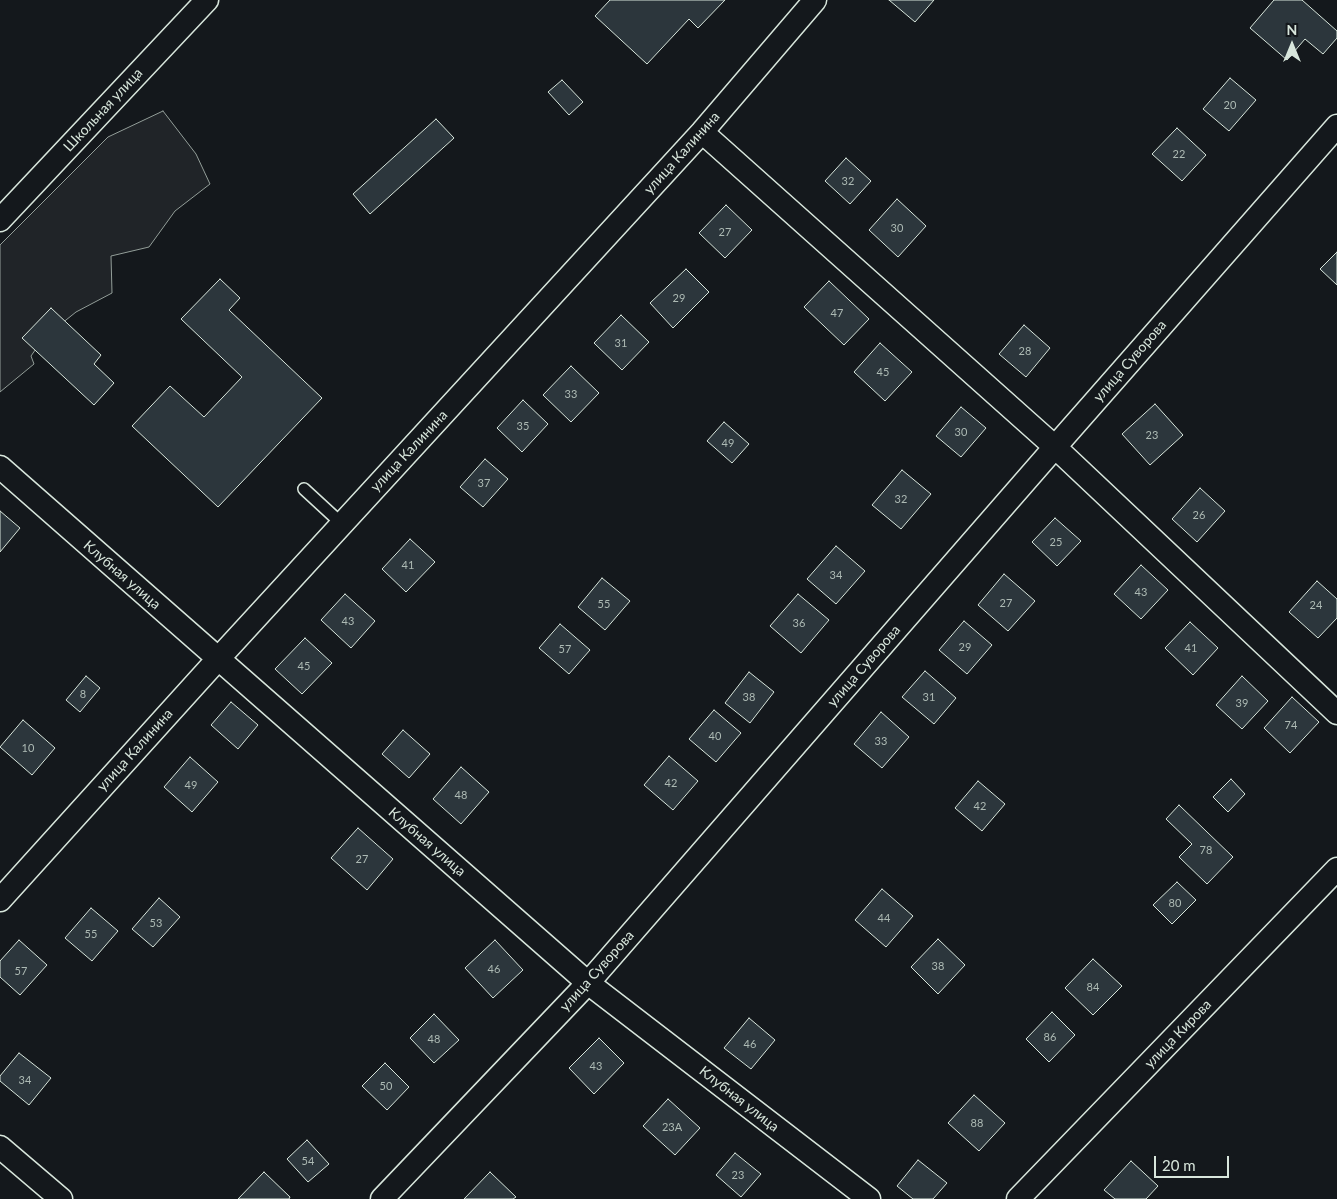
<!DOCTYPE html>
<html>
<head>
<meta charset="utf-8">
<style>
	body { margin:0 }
	#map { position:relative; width:1337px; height:1199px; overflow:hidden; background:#14181c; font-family:Lato,sans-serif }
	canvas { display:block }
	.north { position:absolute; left:1267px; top:20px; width:50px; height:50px; -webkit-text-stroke:4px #14181c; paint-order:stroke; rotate:0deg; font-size:14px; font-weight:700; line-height:20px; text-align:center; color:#d8e6dc }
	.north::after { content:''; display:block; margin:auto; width:18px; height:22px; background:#d8e6dc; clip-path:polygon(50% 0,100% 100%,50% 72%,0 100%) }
	.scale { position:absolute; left:1154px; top:1156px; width:75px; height:22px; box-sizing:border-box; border:2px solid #d8e6dc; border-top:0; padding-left:6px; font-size:15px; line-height:18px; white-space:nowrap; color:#d8e6dc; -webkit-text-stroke:4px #14181c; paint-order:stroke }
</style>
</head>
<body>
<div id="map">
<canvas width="1337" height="1199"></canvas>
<div class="north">N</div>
<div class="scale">20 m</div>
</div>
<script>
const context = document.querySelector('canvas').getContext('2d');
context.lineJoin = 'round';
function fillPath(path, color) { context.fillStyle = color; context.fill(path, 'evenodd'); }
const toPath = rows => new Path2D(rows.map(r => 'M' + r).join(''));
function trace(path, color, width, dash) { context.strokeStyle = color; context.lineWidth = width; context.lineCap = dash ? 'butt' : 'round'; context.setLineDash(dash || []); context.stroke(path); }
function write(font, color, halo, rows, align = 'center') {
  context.font = font + ' Lato,sans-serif'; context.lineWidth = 4; context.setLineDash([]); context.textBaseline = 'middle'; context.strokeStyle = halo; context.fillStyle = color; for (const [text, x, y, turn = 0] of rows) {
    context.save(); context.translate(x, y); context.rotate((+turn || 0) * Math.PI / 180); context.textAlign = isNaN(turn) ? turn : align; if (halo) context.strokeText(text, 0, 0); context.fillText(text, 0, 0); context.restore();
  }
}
const green = toPath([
	[163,111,196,154,210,184,175,211,149,247,111,256,112,293,76,312,56,328,40,343,31,356,34,364,0,392,0,245,108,137,163,111]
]);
fillPath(green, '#202428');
trace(green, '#939e99', 1);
const building = toPath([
	[610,0,725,0,698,28,689,19,647,64,595,16,610,0],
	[889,0,934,0,915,22,889,0],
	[1274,0,1302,0,1337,31,1337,38,1323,54,1305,39,1287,60,1250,28,1274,0],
	[1230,78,1256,100,1229,131,1203,109,1230,78],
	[562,80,583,102,569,115,548,92,562,80],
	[436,119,454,138,370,214,353,194,436,119],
	[1177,128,1206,155,1182,181,1152,154,1177,128],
	[846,158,871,181,850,204,825,181,846,158],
	[897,199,926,226,898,257,869,230,897,199],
	[726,205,752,230,725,258,699,233,726,205],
	[1337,252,1337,285,1320,269,1337,252],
	[686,269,709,292,673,328,650,303,686,269],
	[220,279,240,298,229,310,322,398,218,507,132,426,170,386,204,417,242,377,181,319,220,279],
	[829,281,869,319,844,345,804,307,829,281],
	[51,308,101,355,94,364,114,383,94,405,22,338,51,308],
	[621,315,649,342,622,370,594,343,621,315],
	[1024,325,1050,348,1026,377,999,354,1024,325],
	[880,343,912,372,885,401,854,372,880,343],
	[571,366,599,393,571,422,543,395,571,366],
	[523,400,548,424,522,452,497,428,523,400],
	[1155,404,1183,435,1150,465,1122,434,1155,404],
	[961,407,986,428,961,457,936,436,961,407],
	[724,422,749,444,732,463,707,441,724,422],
	[485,459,508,479,483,507,460,487,485,459],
	[902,470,931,494,901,529,872,505,902,470],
	[1200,488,1225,511,1197,542,1172,519,1200,488],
	[0,511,20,528,0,552,0,511],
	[1055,518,1081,541,1057,566,1032,542,1055,518],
	[410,539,435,562,406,592,382,569,410,539],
	[836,546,865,571,836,604,807,579,836,546],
	[1141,565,1168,590,1141,619,1114,594,1141,565],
	[1004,574,1035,601,1008,631,978,605,1004,574],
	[602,578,630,601,605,630,578,607,602,578],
	[1317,581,1337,599,1337,618,1318,638,1289,612,1317,581],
	[345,594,375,621,351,648,321,620,345,594],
	[798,594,829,620,801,653,770,626,798,594],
	[964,621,992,645,967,674,939,650,964,621],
	[1190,622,1218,648,1193,675,1165,648,1190,622],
	[560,624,590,650,569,674,539,648,560,624],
	[305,638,332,663,302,694,275,669,305,638],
	[925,671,956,698,934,724,902,697,925,671],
	[749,672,774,692,750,723,725,703,749,672],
	[86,676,100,688,80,712,66,700,86,676],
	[1242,676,1268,701,1242,729,1216,705,1242,676],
	[1292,697,1319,722,1290,753,1264,728,1292,697],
	[231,702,258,725,238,749,211,725,231,702],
	[714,710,741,733,716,762,689,739,714,710],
	[881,712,909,737,882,768,854,744,881,712],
	[23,720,55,748,32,775,0,747,23,720],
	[403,730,430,754,409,778,382,754,403,730],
	[669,756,698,781,673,810,644,785,669,756],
	[190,757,218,782,192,812,164,787,190,757],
	[461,767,489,792,461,824,433,799,461,767],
	[1231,779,1245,794,1228,812,1213,797,1231,779],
	[978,781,1005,804,982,831,955,808,978,781],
	[1179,805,1233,857,1207,884,1179,857,1192,844,1166,819,1179,805],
	[358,828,393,859,367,890,331,858,358,828],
	[1177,882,1196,900,1172,924,1153,905,1177,882],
	[882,889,913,916,886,947,855,920,882,889],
	[159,898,180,917,153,947,132,929,159,898],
	[91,908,118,931,92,961,65,938,91,908],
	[938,939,965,965,938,994,911,967,938,939],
	[19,940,47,965,20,995,0,977,0,961,19,940],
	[495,940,523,970,493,998,465,968,495,940],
	[1093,959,1122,986,1093,1015,1065,988,1093,959],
	[1052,1012,1075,1035,1049,1062,1026,1039,1052,1012],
	[434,1014,459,1040,434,1063,410,1038,434,1014],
	[749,1018,775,1040,751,1069,724,1048,749,1018],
	[599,1038,624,1063,594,1094,569,1068,599,1038],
	[19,1053,51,1078,29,1105,0,1081,0,1076,19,1053],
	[385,1063,409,1087,387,1110,362,1086,385,1063],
	[974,1095,1005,1123,979,1151,948,1123,974,1095],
	[668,1099,700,1128,675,1155,643,1126,668,1099],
	[307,1140,329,1164,308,1182,287,1159,307,1140],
	[735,1153,761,1174,741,1197,716,1175,735,1153],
	[918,1160,947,1183,933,1199,913,1199,897,1186,918,1160],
	[1131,1161,1158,1186,1146,1199,1115,1199,1104,1190,1131,1161],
	[264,1172,290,1197,289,1199,238,1199,264,1172],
	[490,1172,516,1197,513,1199,464,1199,490,1172]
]);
fillPath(building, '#2c363c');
trace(building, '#d8e6dc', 1);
const service = toPath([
	[304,489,342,524]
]);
const minor = toPath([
	[702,132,1055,447,1337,713],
	[0,220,207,0],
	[0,467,588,983,869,1199],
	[0,900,218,659,702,132,815,0],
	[0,1147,61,1199],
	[382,1199,588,983,1055,447,1337,126],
	[1018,1199,1337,869]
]);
trace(service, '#d8e6dc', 14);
trace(minor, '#d8e6dc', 25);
trace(service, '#14181c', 11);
trace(minor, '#14181c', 22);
write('11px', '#adbab4', null, [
	["20",1230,105],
	["22",1179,154],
	["32",848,181],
	["30",897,228],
	["27",725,232],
	["29",679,298],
	["47",837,313],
	["31",621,343],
	["28",1025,351],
	["45",883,372],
	["33",571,394],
	["35",523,426],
	["30",961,432],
	["23",1152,435],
	["49",728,443],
	["37",484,483],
	["32",901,499],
	["26",1199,515],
	["25",1056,542],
	["41",408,565],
	["34",836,575],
	["43",1141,592],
	["27",1006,603],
	["55",604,604],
	["24",1316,605],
	["43",348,621],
	["36",799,623],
	["29",965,647],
	["41",1191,648],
	["57",565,649],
	["45",304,666],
	["8",83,694],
	["38",749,697],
	["31",929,697],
	["39",1242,703],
	["74",1291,725],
	["40",715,736],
	["33",881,741],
	["10",28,748],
	["42",671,783],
	["49",191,785],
	["48",461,795],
	["42",980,806],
	["78",1206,850],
	["27",362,859],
	["80",1175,903],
	["44",884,918],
	["53",156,923],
	["55",91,934],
	["38",938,966],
	["46",494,969],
	["57",21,971],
	["84",1093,987],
	["86",1050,1037],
	["48",434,1039],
	["46",750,1044],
	["43",596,1066],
	["34",25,1080],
	["50",386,1086],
	["88",977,1123],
	["23А",672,1127],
	["54",308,1161],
	["23",738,1175]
]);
write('14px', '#d8e6dc', '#14181c', [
	["Школьная улица",103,110,-47],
	["улица Калинина",682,153,-48],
	["улица Суворова",1130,361,-49],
	["улица Калинина",409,451,-47],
	["Клубная улица",122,575,41],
	["улица Суворова",864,666,-49],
	["улица Калинина",135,750,-48],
	["Клубная улица",427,842,41],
	["улица Суворова",597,971,-48],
	["улица Кирова",1178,1034,-46],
	["Клубная улица",739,1099,38]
]);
</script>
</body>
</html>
